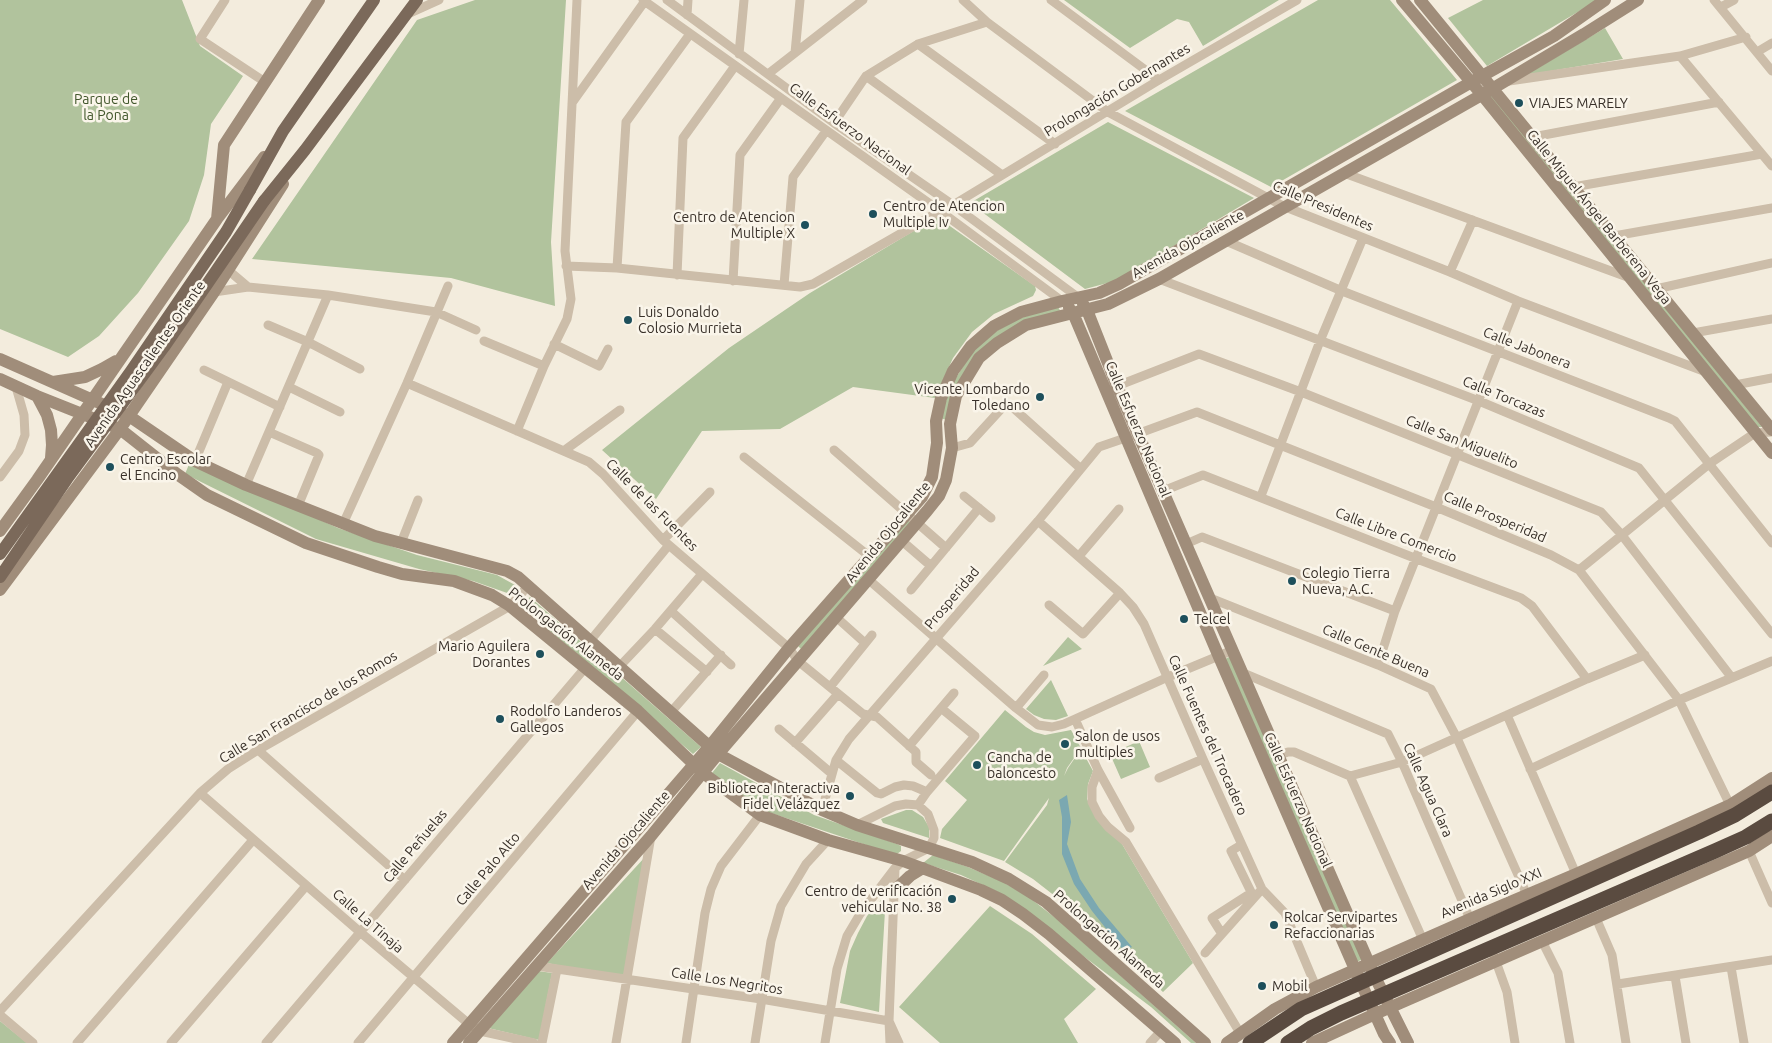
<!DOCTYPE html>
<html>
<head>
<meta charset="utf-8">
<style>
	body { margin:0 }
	canvas { display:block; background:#f3ecdd }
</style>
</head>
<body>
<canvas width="1772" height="1043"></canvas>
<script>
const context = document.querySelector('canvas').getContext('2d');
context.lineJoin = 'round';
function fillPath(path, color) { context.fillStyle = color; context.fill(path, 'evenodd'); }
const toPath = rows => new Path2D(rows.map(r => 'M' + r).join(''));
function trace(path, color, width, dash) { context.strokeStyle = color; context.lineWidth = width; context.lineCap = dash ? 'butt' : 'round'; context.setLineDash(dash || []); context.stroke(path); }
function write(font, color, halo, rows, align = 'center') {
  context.font = font + ' Ubuntu,sans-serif'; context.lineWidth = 5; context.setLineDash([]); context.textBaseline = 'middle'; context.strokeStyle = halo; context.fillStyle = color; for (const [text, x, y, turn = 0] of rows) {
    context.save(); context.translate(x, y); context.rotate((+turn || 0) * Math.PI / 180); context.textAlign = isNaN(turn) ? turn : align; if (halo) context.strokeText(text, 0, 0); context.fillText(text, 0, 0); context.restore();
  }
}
fillPath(toPath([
	[0,0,182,0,200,46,243,76,211,124,204,175,189,221,138,293,99,336,68,357,0,329],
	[475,0,566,0,551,242,555,306,451,278,252,259,417,20],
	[1064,0,1279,0,1203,46,1189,22,1177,19,1130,48],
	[1318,0,1390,0,1457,80,1271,187,1125,111],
	[1483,0,1598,0,1487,66,1448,18],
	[1605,28,1623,59,1526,75],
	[1492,93,1762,427,1755,427,1487,97],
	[1108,122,1254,198,1115,281,1085,289,970,203],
	[937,217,1035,286,1036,290,1033,296,994,314,972,332,953,358,935,398,853,387,780,429,702,431,656,499,602,450,729,348,810,293],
	[1058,307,1061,312,993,340,947,420,940,418,952,384,974,349,991,334,1020,318],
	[190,462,338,528,417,555,497,575,515,585,510,594,473,581,419,569,316,539,185,474],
	[909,520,912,523,802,650,798,646],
	[530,597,701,747,693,754,521,606],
	[1068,637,1082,649,1043,666],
	[1231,656,1364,958,1357,962,1223,660],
	[1051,680,1068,716,1056,720,1044,719,1034,715,1026,709],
	[1005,710,1026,727,1034,732,1045,735,1071,730,1081,748,1067,768,1064,776,1068,768,1081,749,1093,771,1088,784,1087,799,1095,816,1122,844,1193,963,1163,992,1060,900,1033,879,1005,862,1047,805,1049,798,1004,861,940,838,942,829,967,800,945,781],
	[1139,741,1150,767,1121,779,1110,754],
	[720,763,814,815,897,844,901,846,901,851,897,854,893,854,762,810,712,773],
	[906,810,912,810,923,817,929,827,929,838,883,823,881,819],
	[933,855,968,867,1003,882,1030,898,1058,920,1196,1043,1191,1043,1151,1007,998,892,961,875,923,863],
	[646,856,623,978,547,963],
	[886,894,879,1012,840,1003,850,951,858,933,867,916],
	[990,906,1032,934,1096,989,1064,1019,1078,1043,940,1043,899,1007],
	[538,971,552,973,539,1040,488,1028],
	[0,1021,27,1043,0,1043]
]), '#b1c39d');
fillPath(toPath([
	[1067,795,1071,822,1067,844,1080,879,1099,908,1132,947,1124,951,1092,911,1074,884,1062,854,1062,817,1059,800]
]), '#7ba8b1');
trace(toPath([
	[225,0,200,39,265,82],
	[643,0,940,211,1062,301],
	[667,0,834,123,953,205,1079,298],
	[963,0,987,22,1108,112,1283,206,1450,272,1518,301,1706,372],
	[1051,0,1159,80],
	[1714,0,1772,71],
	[1721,7,1734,0],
	[408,14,439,0],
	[687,15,688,0],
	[918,44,1055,144],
	[1757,52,1772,43],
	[795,53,800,0],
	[739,54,744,0],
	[1680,56,1772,166],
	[768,74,863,0],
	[866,76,1002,175],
	[1509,81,1680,56,1746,37],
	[572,103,645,1],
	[834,123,866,76,918,44,987,22],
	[1533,137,1719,102],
	[1344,173,1630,278],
	[1573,187,1762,154],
	[953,205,1159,80,1297,0],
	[1614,236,1772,208],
	[1226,241,1342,291,1669,418,1675,421,1772,543],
	[566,266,617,268,800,287,813,284,940,211],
	[617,268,626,122,690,34],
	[228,270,248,287],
	[1450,272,1473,220],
	[677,275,683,138,735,66],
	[1159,279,1479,401,1639,468,1772,634],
	[733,281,740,155,781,98],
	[784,285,793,177,826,131],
	[1656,289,1772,263],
	[214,292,248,287,328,295,436,312,476,330],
	[268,325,308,342,360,369],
	[1693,333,1772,319],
	[484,341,544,366],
	[554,344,599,366,608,349],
	[204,370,280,407],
	[407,383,589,462,603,474,663,540,789,648,798,661,863,714,877,717,916,752,916,762,931,775],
	[1735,385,1772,378],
	[1117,386,1199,354,1301,392,1601,512,1621,534,1732,678],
	[289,387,340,412],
	[517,431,544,366,567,319,571,299,565,251,577,0],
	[269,432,317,453,319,455,298,506],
	[952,448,970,443,1003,407,1008,405,1011,406,1080,468],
	[565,450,620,410],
	[834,450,946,548],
	[744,457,869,556],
	[195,461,228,382],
	[0,477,19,451,25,435,24,415,16,387],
	[246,485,328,295],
	[1163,491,1203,475,1417,559,1521,598,1532,606,1587,679],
	[964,496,991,518],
	[1261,496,1320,341,1363,238],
	[1038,521,1120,593,1133,607,1144,624,1203,759,1262,889,1285,913,1316,987],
	[343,524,407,383,448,286],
	[663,540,710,492],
	[902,541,931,566],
	[401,543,418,500],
	[1186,544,1202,537,1395,611],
	[1079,556,1119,509],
	[1579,570,1709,464,1755,433,1772,432],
	[869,580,1016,708,1038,725,1052,727,1064,724,1168,677,1233,650],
	[911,590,979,508],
	[1210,598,1378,665,1431,689,1457,738,1527,895],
	[1049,605,1083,634,1120,593],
	[671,611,731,665],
	[836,617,865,643],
	[655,629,707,672],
	[590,641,669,545],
	[1378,665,1395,611,1518,301],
	[619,667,655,629,702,574],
	[1243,673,1388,734,1402,762,1470,919],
	[830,687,872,635],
	[1016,708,1044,675],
	[671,712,721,655],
	[1507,715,1576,874],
	[1075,719,1098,770,1130,828],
	[779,729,831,773],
	[795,743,838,694],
	[909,746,954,693],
	[258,750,405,880],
	[1279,755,1288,752,1294,752,1350,776,1423,940],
	[836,760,877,793,881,794,895,787,904,785,913,786,927,792],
	[1530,769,1679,700,1772,661],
	[1098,770,1092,787,1092,802,1099,816,1108,827,1126,842,1240,1033],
	[1350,776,1402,762,1587,679,1645,655],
	[1159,778,1203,759],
	[200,793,360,932,469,1024,480,1031,534,1043],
	[918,805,927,792,975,736,941,708],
	[822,810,836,760,849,739,1038,521,1099,447,1137,434,1197,412,1436,507,1551,555,1579,570,1679,700,1730,805],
	[857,825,895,806,906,804,918,805,928,814,934,830,934,838,929,848,903,861,895,868,889,1021,890,1043],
	[1241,845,1231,851,1254,898],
	[1749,851,1772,903],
	[1596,918,1612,955,1626,1043],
	[1222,934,1212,918,1251,893],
	[1542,941,1558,973,1570,1043],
	[1205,953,1262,889],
	[1494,956,1507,992,1515,1043],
	[537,966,761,999,889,1021,899,1043],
	[1731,967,1744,1043],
	[1675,976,1686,1043],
	[1618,984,1772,960],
	[0,1011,200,793,228,769,258,750,510,606,529,585],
	[0,1015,33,1043],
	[77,1043,253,840],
	[171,1043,306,886],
	[266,1043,585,668],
	[358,1043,638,711],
	[542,1043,557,969],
	[616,1043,651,836],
	[686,1043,705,913,711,889,721,866,760,815],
	[755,1043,771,941,781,906,806,864,828,840],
	[825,1043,837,969,847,936,860,914,895,868],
	[1150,1043,1161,1031]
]), '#ccbda9', 9);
trace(toPath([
	[1402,0,1482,95,1772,453],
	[1420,0,1772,430],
	[217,219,224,145,319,0],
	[1083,304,1087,310,1117,386,1375,977,1408,1043],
	[1069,308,1073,313,1219,657,1361,983,1384,1034,1390,1043],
	[0,359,129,416,195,461,246,485,375,536,507,571,518,577,718,754,822,810,857,825,972,862,1009,879,1046,902,1205,1043],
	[0,379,37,396,120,429,177,474,207,495,306,543,378,567,402,574,454,581,492,595,510,606,638,711,703,773,760,815,828,840,903,861,981,890,1002,900,1023,914,1049,934,1175,1043],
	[53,382,85,377,102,369,116,361],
	[37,396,47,415,51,430,52,445,51,458],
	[0,531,37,480,217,219,264,157],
	[0,590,120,429,214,292,283,184],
	[894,891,910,876,923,868],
	[453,1043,709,747,789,648,922,497,932,477,937,443,936,421,941,398,953,371,971,346,994,326,1021,312,1062,301,1099,293,1119,284,1482,76,1554,36,1605,0],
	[469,1043,651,836,718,754,927,511,939,496,946,480,952,448,950,424,956,396,979,358,997,343,1026,325,1108,304,1159,279,1492,89,1584,34,1638,0],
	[1227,1043,1275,1009,1316,987,1470,919,1576,874,1730,805,1772,778],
	[1312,1043,1375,1014,1749,851,1772,836]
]), '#a08d7a', 12);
trace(toPath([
	[250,190,283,131,374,0],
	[264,201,305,150,417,0]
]), '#7b695a', 12);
trace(toPath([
	[1250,1043,1301,1009,1699,832,1735,815,1772,792],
	[1288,1043,1311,1028,1341,1013,1715,851,1746,837,1772,821]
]), '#5a4b40', 15);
trace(toPath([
	[0,554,131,371,226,232,250,190],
	[0,577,67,479,164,347,264,201]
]), '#7b695a', 12);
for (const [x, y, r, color] of [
	[1519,103,5,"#1d4f5b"],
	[873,214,5,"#1d4f5b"],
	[805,225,5,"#1d4f5b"],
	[628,320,5,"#1d4f5b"],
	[1040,397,5,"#1d4f5b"],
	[110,467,5,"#1d4f5b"],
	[1292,581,5,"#1d4f5b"],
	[1184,619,5,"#1d4f5b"],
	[540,654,5,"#1d4f5b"],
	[500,719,5,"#1d4f5b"],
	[1065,744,5,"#1d4f5b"],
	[977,765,5,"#1d4f5b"],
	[850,796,5,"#1d4f5b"],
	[952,899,5,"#1d4f5b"],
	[1274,925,5,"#1d4f5b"],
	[1262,986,5,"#1d4f5b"]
]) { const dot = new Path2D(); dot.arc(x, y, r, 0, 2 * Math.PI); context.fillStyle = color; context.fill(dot); trace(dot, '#faf5ea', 2); }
write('14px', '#383029', '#faf5ea', [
	["Prolongación Gobernantes",1117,90,-31],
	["Calle Esfuerzo Nacional",850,129,36],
	["Calle Presidentes",1323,206,23],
	["Calle Miguel Ángel Barberena Vega",1599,217,51],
	["Avenida Ojocaliente",1188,244,-29],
	["Calle Jabonera",1527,348,21],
	["Avenida Aguascalientes Oriente",145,364,-55],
	["Calle Torcazas",1504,397,22],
	["Calle Esfuerzo Nacional",1138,429,67],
	["Calle San Miguelito",1462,442,22],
	["Calle de las Fuentes",652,505,45],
	["Calle Prosperidad",1495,517,23],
	["Avenida Ojocaliente",888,532,-51],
	["Calle Libre Comercio",1396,535,21],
	["Prosperidad",952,598,-50],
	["Prolongación Alameda",566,634,38],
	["Calle Gente Buena",1376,651,23],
	["Calle San Francisco de los Romos",308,707,-31],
	["Calle Fuentes del Trocadero",1208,735,66],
	["Calle Agua Clara",1428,790,66],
	["Calle Esfuerzo Nacional",1298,800,66],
	["Avenida Ojocaliente",626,840,-49],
	["Calle Peñuelas",415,846,-50],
	["Calle Palo Alto",488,869,-50],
	["Avenida Siglo XXI",1491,893,-23],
	["Calle La Tinaja",368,921,41],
	["Prolongación Alameda",1109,939,41],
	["Calle Los Negritos",727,981,9]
]);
write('14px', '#42572c', '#faf5ea', [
	["Parque de",106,99],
	["la Pona",106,115]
]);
write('14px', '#383029', '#faf5ea', [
	["VIAJES MARELY",1529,103],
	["Centro de Atencion",883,206],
	["Multiple Iv",883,222],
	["Centro de Atencion",795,217,"right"],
	["Multiple X",795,233,"right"],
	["Luis Donaldo",638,312],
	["Colosio Murrieta",638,328],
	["Vicente Lombardo",1030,389,"right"],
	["Toledano",1030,405,"right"],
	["Centro Escolar",120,459],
	["el Encino",120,475],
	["Colegio Tierra",1302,573],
	["Nueva, A.C.",1302,589],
	["Telcel",1194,619],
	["Mario Aguilera",530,646,"right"],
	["Dorantes",530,662,"right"],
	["Rodolfo Landeros",510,711],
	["Gallegos",510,727],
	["Salon de usos",1075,736],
	["multiples",1075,752],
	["Cancha de",987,757],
	["baloncesto",987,773],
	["Biblioteca Interactiva",840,788,"right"],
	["Fidel Velázquez",840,804,"right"],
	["Centro de verificación",942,891,"right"],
	["vehicular No. 38",942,907,"right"],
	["Rolcar Servipartes",1284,917],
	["Refaccionarias",1284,933],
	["Mobil",1272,986]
], 'left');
</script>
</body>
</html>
